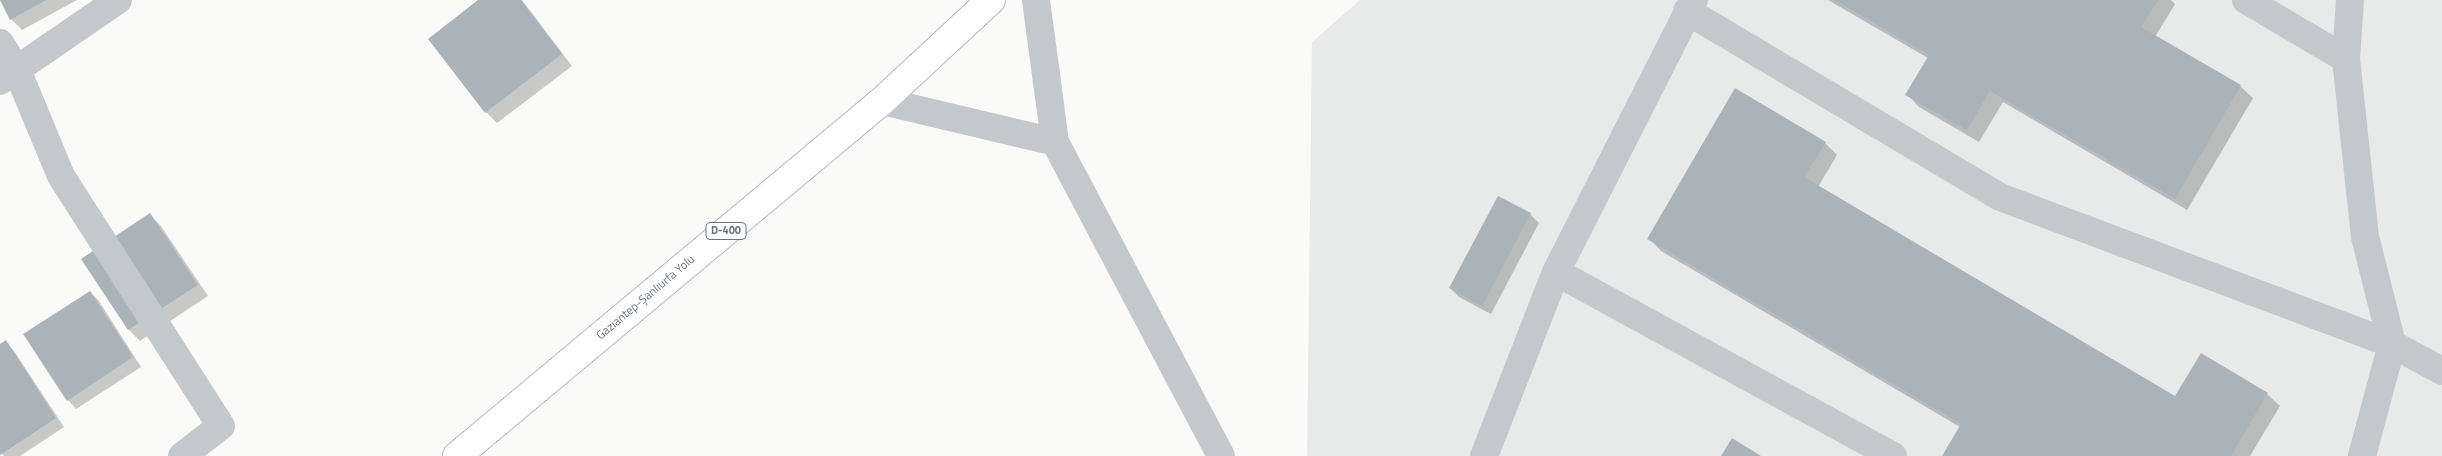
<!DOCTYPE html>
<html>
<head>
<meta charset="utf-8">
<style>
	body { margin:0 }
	canvas { display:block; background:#fafaf8 }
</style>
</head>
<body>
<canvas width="2442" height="456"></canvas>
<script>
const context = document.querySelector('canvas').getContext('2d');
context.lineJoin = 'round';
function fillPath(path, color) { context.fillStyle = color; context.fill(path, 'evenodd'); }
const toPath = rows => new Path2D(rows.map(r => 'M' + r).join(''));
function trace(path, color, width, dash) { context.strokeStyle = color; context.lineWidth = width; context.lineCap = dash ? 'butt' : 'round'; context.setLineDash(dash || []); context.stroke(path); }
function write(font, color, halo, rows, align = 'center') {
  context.font = font + ' "Titillium Web",sans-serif'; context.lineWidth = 5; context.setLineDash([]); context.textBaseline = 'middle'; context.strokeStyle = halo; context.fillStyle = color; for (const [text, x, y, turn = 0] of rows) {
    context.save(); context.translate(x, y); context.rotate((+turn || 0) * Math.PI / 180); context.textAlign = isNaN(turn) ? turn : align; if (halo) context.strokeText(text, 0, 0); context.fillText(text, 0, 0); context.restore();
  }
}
fillPath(toPath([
	[1360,0,2442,0,2442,456,1307,456,1312,42]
]), '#e8e9e9');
fillPath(toPath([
	[1,0,77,0,22,30,11,19],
	[480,0,522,0,572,66,497,123,486,112],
	[1828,0,2171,0,2175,4,2155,37,2240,86,2253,98,2187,210,2003,102,1979,142,1919,107,1907,94,1928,58],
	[1825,143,1837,155,1818,187,2176,398,2267,394,2280,406,2250,456,1943,456,1960,427,1661,251,1649,238],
	[1530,214,1539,223,1491,314,1459,297,1450,288],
	[150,215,161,226,208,296,140,341,129,330,83,260],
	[90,292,99,301,141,367,76,409,68,400],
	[5,342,14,351,64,427,20,456,4,456,0,451,0,346]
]), '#0003');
fillPath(toPath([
	[0,0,46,0,10,20],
	[478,0,521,0,562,54,485,113,428,39],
	[1835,0,2158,0,2141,27,2241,85,2175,199,1990,91,1967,130,1905,95,1929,55],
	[1735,88,1826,142,1804,177,2175,396,2201,353,2268,393,2231,456,1942,456,1961,424,1647,239],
	[1498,196,1531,213,1482,306,1449,288],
	[150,213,198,285,128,330,81,259],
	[90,291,133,357,67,401,23,334],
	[6,340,56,418,0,455,0,344],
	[1732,438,1761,456,1721,456]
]), '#aab3b9');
const primary = toPath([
	[457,456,882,101,991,0]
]);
trace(primary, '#b5babe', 30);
trace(toPath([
	[1036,0,1055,142,1221,456],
	[2246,0,2346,59],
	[2350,0,2346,59,2365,237,2392,344,2362,456],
	[1687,11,2000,197,2392,344,2442,371],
	[0,43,17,70,61,176,221,426,182,456],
	[0,81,118,0],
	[882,101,1055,142],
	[1556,272,1893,456],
	[1484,456,1556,272,1694,0]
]), '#c3c8cc', 28);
trace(primary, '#fff', 28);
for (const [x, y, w] of [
	[726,231,40]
]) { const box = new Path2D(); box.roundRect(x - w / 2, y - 8.5, w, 17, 4); context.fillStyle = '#fff'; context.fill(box); trace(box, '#657683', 1); }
write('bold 11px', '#657683', null, [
	["D-400",726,231]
]);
write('12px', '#657683', '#fff', [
	["Gaziantep-Şanlıurfa Yolu",646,298,-40]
]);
</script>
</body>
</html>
